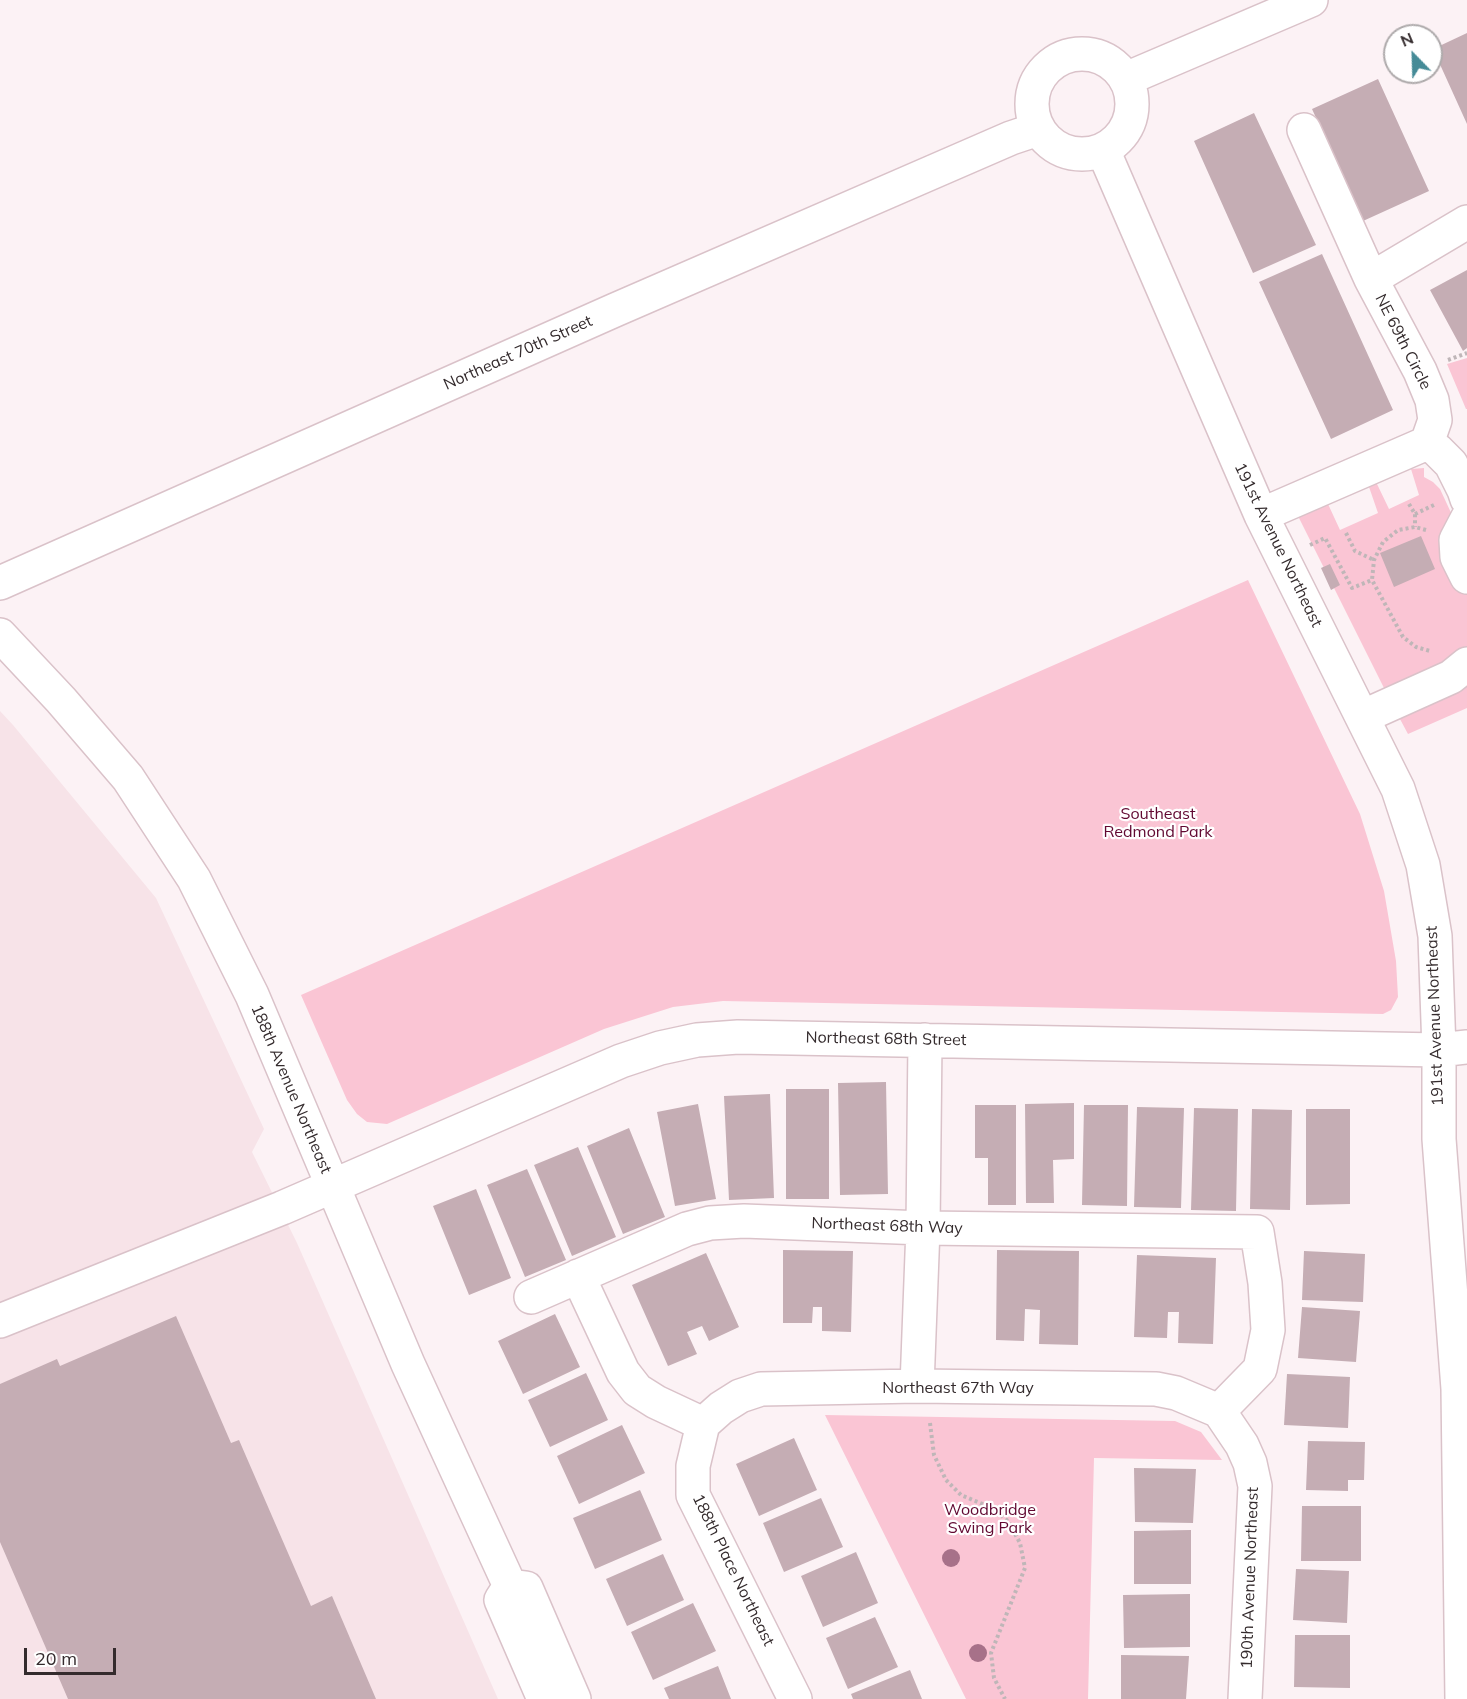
<!DOCTYPE html>
<html>
<head>
<meta charset="utf-8">
<style>
	body { margin:0 }
	#map { position:relative; width:1467px; height:1699px; overflow:hidden; background:#fcf2f5; font-family:Mulish,sans-serif }
	canvas { display:block }
	.north { position:absolute; left:1383px; top:24px; width:60px; height:60px; box-sizing:border-box; background:#fff; border:2px solid #aeaaab; border-radius:50%; rotate:337deg; font-size:16px; font-weight:700; line-height:24px; text-align:center; color:#342b2d }
	.north::after { content:''; display:block; margin:auto; width:21px; height:27px; background:#458b97; clip-path:polygon(50% 0,100% 100%,50% 72%,0 100%) }
	.scale { position:absolute; left:24px; top:1648px; width:92px; height:27px; box-sizing:border-box; border:3px solid #342b2d; border-top:0; padding-left:8px; font-size:18px; line-height:21px; white-space:nowrap; color:#342b2d; -webkit-text-stroke:4px #fff; paint-order:stroke }
</style>
</head>
<body>
<div id="map">
<canvas width="1467" height="1699"></canvas>
<div class="north">N</div>
<div class="scale">20 m</div>
</div>
<script>
const context = document.querySelector('canvas').getContext('2d');
context.lineJoin = 'round';
function fillPath(path, color) { context.fillStyle = color; context.fill(path, 'evenodd'); }
const toPath = rows => new Path2D(rows.map(r => 'M' + r).join(''));
function trace(path, color, width, dash) { context.strokeStyle = color; context.lineWidth = width; context.lineCap = dash ? 'butt' : 'round'; context.setLineDash(dash || []); context.stroke(path); }
function write(font, color, halo, rows, align = 'center') {
  context.font = font + ' Mulish,sans-serif'; context.lineWidth = 4.5; context.setLineDash([]); context.textBaseline = 'middle'; context.strokeStyle = halo; context.fillStyle = color; for (const [text, x, y, turn = 0] of rows) {
    context.save(); context.translate(x, y); context.rotate((+turn || 0) * Math.PI / 180); context.textAlign = isNaN(turn) ? turn : align; if (halo) context.strokeText(text, 0, 0); context.fillText(text, 0, 0); context.restore();
  }
}
fillPath(toPath([
	[0,711,13,725,156,898,264,1129,252,1152,297,1243,498,1699,0,1699]
]), '#f7e3e8');
fillPath(toPath([
	[1467,358,1467,409,1466,409,1447,364],
	[1424,468,1424,477,1433,482,1440,489,1453,517,1467,528,1467,708,1408,734,1393,706,1298,516,1328,504,1340,530,1378,513,1368,484,1375,481,1377,484,1389,509,1419,495,1411,469],
	[1248,580,1360,814,1384,891,1396,961,1398,997,1391,1010,1383,1014,723,1001,673,1007,604,1029,387,1124,367,1122,357,1114,347,1100,301,995],
	[825,1415,1175,1421,1201,1432,1222,1460,1094,1458,1088,1699,966,1699]
]), '#fac5d4');
fillPath(toPath([
	[1467,33,1467,124,1433,49],
	[1378,79,1429,191,1363,221,1312,109],
	[1254,113,1316,245,1253,273,1194,141],
	[1322,254,1393,410,1331,439,1259,282],
	[1467,270,1467,348,1463,351,1430,290],
	[1421,536,1435,569,1394,587,1380,553],
	[1330,564,1340,585,1331,590,1321,568],
	[886,1082,888,1194,840,1195,838,1083],
	[786,1089,829,1089,829,1199,786,1199],
	[770,1094,774,1198,729,1200,724,1096],
	[1074,1103,1074,1159,1053,1160,1054,1203,1026,1203,1025,1104],
	[698,1104,716,1199,675,1206,657,1112],
	[975,1105,1016,1105,1016,1205,988,1205,988,1158,975,1158],
	[1084,1105,1128,1105,1127,1206,1082,1205],
	[1137,1107,1184,1108,1181,1208,1134,1207],
	[1194,1108,1238,1109,1236,1211,1191,1210],
	[1252,1109,1292,1110,1290,1210,1250,1209],
	[1306,1109,1350,1109,1350,1204,1306,1205],
	[629,1128,665,1217,623,1234,587,1146],
	[578,1147,616,1237,572,1256,534,1165],
	[527,1169,566,1260,525,1277,487,1185],
	[476,1189,511,1278,469,1295,433,1206],
	[783,1250,853,1251,851,1332,822,1331,822,1307,813,1307,812,1323,783,1323],
	[997,1250,1079,1251,1078,1345,1039,1344,1040,1310,1025,1309,1024,1341,996,1340],
	[1304,1251,1365,1254,1363,1302,1302,1300],
	[706,1253,739,1327,709,1341,702,1326,687,1332,697,1354,668,1366,632,1285],
	[1137,1255,1216,1258,1213,1344,1178,1343,1179,1312,1168,1312,1167,1338,1134,1337],
	[1302,1307,1360,1311,1356,1362,1298,1358],
	[555,1314,580,1367,523,1394,498,1341],
	[176,1316,231,1443,239,1440,311,1606,332,1596,376,1699,68,1699,0,1542,0,1384,57,1359,60,1366],
	[586,1373,608,1420,550,1447,528,1400],
	[1287,1374,1350,1377,1348,1428,1284,1425],
	[622,1425,645,1473,579,1504,557,1456],
	[794,1438,817,1490,759,1516,736,1464],
	[1308,1441,1365,1442,1364,1480,1348,1480,1348,1491,1306,1490],
	[1134,1468,1196,1469,1193,1523,1135,1522],
	[640,1490,662,1540,595,1569,573,1518],
	[821,1498,843,1547,784,1572,763,1523],
	[1302,1506,1361,1506,1361,1561,1301,1561],
	[1191,1530,1191,1584,1134,1584,1134,1531],
	[856,1552,878,1603,823,1627,801,1576],
	[663,1554,684,1600,627,1626,606,1579],
	[1296,1569,1349,1571,1347,1623,1293,1620],
	[1190,1594,1190,1647,1124,1648,1123,1595],
	[693,1603,716,1651,653,1680,631,1632],
	[875,1617,898,1667,848,1689,826,1638],
	[1295,1635,1350,1635,1350,1688,1294,1687],
	[1121,1655,1189,1656,1186,1699,1121,1699],
	[718,1666,731,1699,669,1699,664,1688],
	[910,1670,922,1699,853,1699,851,1694]
]), '#c5adb4');
const minor = toPath([
	'1032 104a50 50 0 1 1 100 0a50 50 0 1 1-100 0Z',
	[1126,79,1311,0],
	[1304,130,1371,279],
	[1103,150,1261,515,1398,789,1423,865,1435,936,1439,1050,1439,1139,1458,1389,1462,1699],
	[1467,222,1371,279,1420,371,1432,400,1435,420,1427,443,1437,450,1451,464,1464,490,1467,499],
	[1261,515,1427,443],
	[1467,519,1456,540,1457,557,1467,577],
	[0,583,615,310,1011,138,1038,129],
	[0,635,61,700,128,778,194,879,252,995,408,1364,510,1586],
	[1362,717,1451,677,1467,664],
	[578,1276,623,1372,637,1390,656,1402,703,1424],
	[531,1297,687,1229,710,1223,744,1221,923,1228,1257,1232,1265,1283,1268,1330,1260,1369,1219,1411],
	[0,1321,282,1208,621,1061,660,1048,697,1040,738,1037,1439,1050,1467,1047],
	[917,1386,923,1228,925,1040],
	[1219,1411,1242,1445,1250,1463,1255,1486,1245,1699],
	[703,1424,721,1408,740,1396,761,1389,917,1386,1156,1389,1176,1393,1219,1411],
	[703,1424,693,1466,693,1495,795,1699],
	[510,1586,526,1588,574,1699],
	[510,1586,501,1600,544,1699]
]);
trace(minor, '#dac2c9', 36);
trace(toPath([
	[1448,360,1467,353],
	[1409,504,1415,514,1415,527],
	[1415,514,1436,504],
	[1426,530,1415,527,1398,530,1383,542,1374,560,1372,580,1403,637,1416,647,1430,651],
	[1346,533,1355,551,1374,560],
	[1310,545,1325,538,1352,588,1372,580],
	[930,1423,934,1455,946,1480,961,1495,992,1508,1008,1521,1020,1543,1025,1568,991,1653,994,1678,1005,1699]
]), '#bfb6b8', 4, [3, 3]);
trace(minor, '#fff', 33);
context.fillStyle = '#a77189';
for (const [x, y] of [
	[951,1558],
	[978,1653]
]) { context.beginPath(); context.arc(x, y, 9, 0, 2 * Math.PI); context.fill(); }
write('16px', '#342b2d', '#fff', [
	["NE 69th Circle",1403,342,63],
	["Northeast 70th Street",518,353,-24],
	["191st Avenue Northeast",1278,545,64],
	["191st Avenue Northeast",1435,1016,-92],
	["Northeast 68th Street",886,1039,1],
	["188th Avenue Northeast",291,1089,67],
	["Northeast 68th Way",887,1226,2],
	["Northeast 67th Way",958,1388],
	["188th Place Northeast",733,1570,64],
	["190th Avenue Northeast",1250,1578,-88]
]);
write('16px', '#610831', '#fff', [
	["Southeast",1158,814],
	["Redmond Park",1158,832],
	["Woodbridge",990,1510],
	["Swing Park",990,1528]
]);
</script>
</body>
</html>
